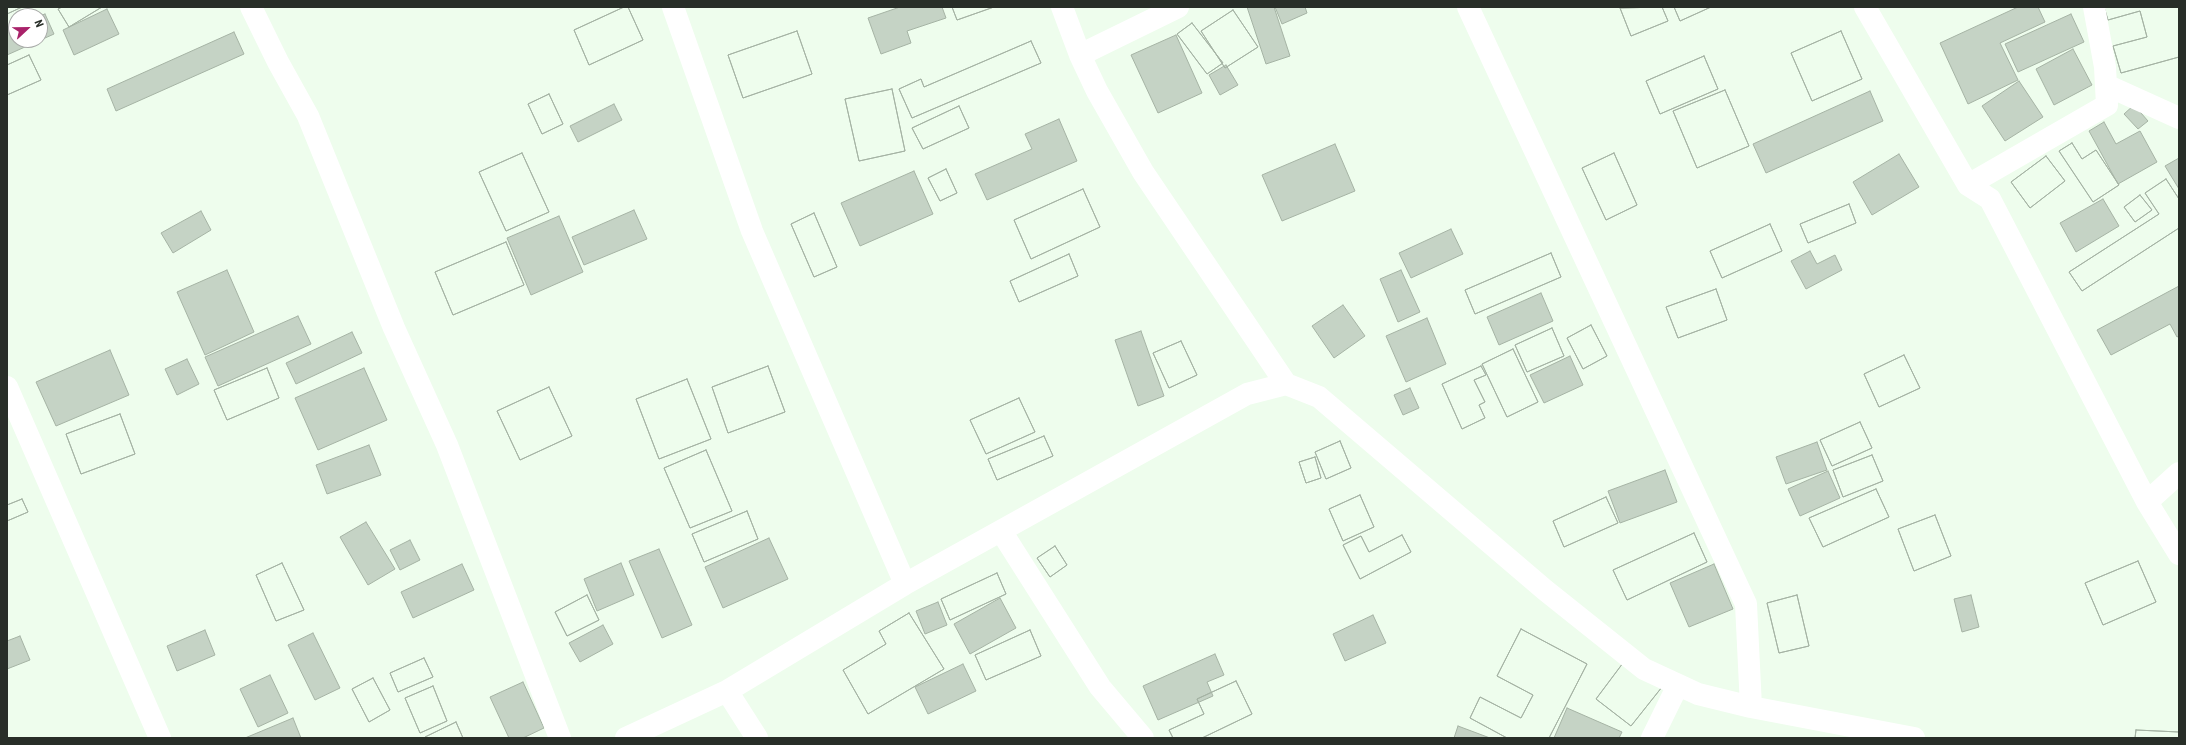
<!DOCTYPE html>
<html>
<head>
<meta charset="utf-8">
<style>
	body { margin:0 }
	#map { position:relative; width:2186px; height:745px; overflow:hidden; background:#eefded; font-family:"Roboto Condensed",sans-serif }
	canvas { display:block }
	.frame { position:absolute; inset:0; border:8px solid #282e28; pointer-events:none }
	.north { position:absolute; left:8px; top:8px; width:40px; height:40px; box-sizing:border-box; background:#fff; border:1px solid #a9aba9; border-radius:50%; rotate:68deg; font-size:11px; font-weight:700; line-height:16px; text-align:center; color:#282e28 }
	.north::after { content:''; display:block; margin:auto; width:14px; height:18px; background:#a9226a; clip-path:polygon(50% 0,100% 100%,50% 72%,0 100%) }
</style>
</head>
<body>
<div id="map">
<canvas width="2186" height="745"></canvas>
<div class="frame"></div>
<div class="north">N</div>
</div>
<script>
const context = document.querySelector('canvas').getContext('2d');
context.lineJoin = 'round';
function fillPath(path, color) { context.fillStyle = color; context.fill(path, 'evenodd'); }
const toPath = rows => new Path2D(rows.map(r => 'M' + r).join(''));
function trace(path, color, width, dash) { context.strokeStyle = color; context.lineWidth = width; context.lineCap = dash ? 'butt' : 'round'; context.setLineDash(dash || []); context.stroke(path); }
const building = toPath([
	[7,7,22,7,7,14,7,7],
	[7,7,22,7,7,14,7,7],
	[62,7,102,7,69,27,58,9,62,7],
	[62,7,102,7,69,27,58,9,62,7],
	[624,7,628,7,643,40,589,65,574,30,624,7],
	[624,7,628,7,643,40,589,65,574,30,624,7],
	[900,7,942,7,946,18,907,31,911,43,881,54,868,18,900,7],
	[952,7,994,7,957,20,952,7],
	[952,7,994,7,957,20,952,7],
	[1247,7,1274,7,1290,56,1266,64,1247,7],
	[1275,7,1305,7,1307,13,1282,24,1275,7],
	[1662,7,1668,21,1631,36,1620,8,1662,7],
	[1662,7,1668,21,1631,36,1620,8,1662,7],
	[1674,7,1711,7,1680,21,1674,7],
	[1674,7,1711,7,1680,21,1674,7],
	[2018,7,2038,7,2045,22,2000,43,2018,80,1968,104,1940,43,2018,7],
	[2104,7,2179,7,2179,57,2121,73,2113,46,2147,37,2140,11,2108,20,2104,7],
	[2104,7,2179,7,2179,57,2121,73,2113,46,2147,37,2140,11,2108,20,2104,7],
	[107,9,119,34,74,55,63,30,107,9],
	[1233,10,1258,47,1225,68,1201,31,1233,10],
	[1233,10,1258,47,1225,68,1201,31,1233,10],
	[45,14,54,34,7,55,7,31,16,27,16,40,40,40,40,16,45,14],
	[2071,14,2084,42,2018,72,2005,44,2071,14],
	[1192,23,1223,63,1207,74,1177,34,1192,23],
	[1192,23,1223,63,1207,74,1177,34,1192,23],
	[797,31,812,74,743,98,728,55,797,31],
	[797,31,812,74,743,98,728,55,797,31],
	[1841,31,1862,79,1812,101,1791,53,1841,31],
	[1841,31,1862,79,1812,101,1791,53,1841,31],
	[234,32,244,54,116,111,107,89,234,32],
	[1176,35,1202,93,1158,113,1131,55,1176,35],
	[1031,41,1041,63,912,118,899,89,921,79,924,87,1031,41],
	[1031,41,1041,63,912,118,899,89,921,79,924,87,1031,41],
	[2073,49,2092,85,2054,105,2036,69,2073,49],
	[29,55,41,80,7,95,7,65,29,55],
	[29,55,41,80,7,95,7,65,29,55],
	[1704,56,1718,89,1660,114,1646,81,1704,56],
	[1704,56,1718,89,1660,114,1646,81,1704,56],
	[1226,65,1238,85,1220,95,1209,75,1226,65],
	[2019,81,2043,117,2005,141,1982,106,2019,81],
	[892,89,905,151,859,161,845,99,892,89],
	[892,89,905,151,859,161,845,99,892,89],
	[1725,90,1749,146,1697,168,1673,111,1725,90],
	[1725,90,1749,146,1697,168,1673,111,1725,90],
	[1870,91,1883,121,1766,173,1753,144,1870,91],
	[549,94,563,124,542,134,528,104,549,94],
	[549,94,563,124,542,134,528,104,549,94],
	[614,104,622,120,578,142,570,126,614,104],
	[2134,105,2148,121,2138,129,2124,114,2134,105],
	[959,106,969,128,923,149,912,128,959,106],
	[959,106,969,128,923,149,912,128,959,106],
	[1059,119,1077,161,987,200,975,174,1032,149,1025,134,1059,119],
	[2104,122,2116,144,2140,131,2157,162,2118,184,2089,131,2104,122],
	[2072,143,2082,159,2096,150,2119,185,2093,202,2059,151,2072,143],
	[2072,143,2082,159,2096,150,2119,185,2093,202,2059,151,2072,143],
	[1335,144,1355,191,1282,221,1262,175,1335,144],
	[522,153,549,212,506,231,479,172,522,153],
	[522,153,549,212,506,231,479,172,522,153],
	[1614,153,1637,205,1606,220,1582,168,1614,153],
	[1614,153,1637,205,1606,220,1582,168,1614,153],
	[1899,154,1919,187,1872,215,1853,182,1899,154],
	[2046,156,2065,181,2030,208,2011,182,2046,156],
	[2046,156,2065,181,2030,208,2011,182,2046,156],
	[2179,158,2179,189,2165,166,2179,158],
	[946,169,957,193,940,201,928,178,946,169],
	[946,169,957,193,940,201,928,178,946,169],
	[914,171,933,214,860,246,841,203,914,171],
	[2166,179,2179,199,2179,228,2082,291,2069,272,2159,214,2145,193,2166,179],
	[2166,179,2179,199,2179,228,2082,291,2069,272,2159,214,2145,193,2166,179],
	[1083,189,1100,227,1031,259,1014,220,1083,189],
	[1083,189,1100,227,1031,259,1014,220,1083,189],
	[2140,195,2152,210,2135,222,2124,207,2140,195],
	[2140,195,2152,210,2135,222,2124,207,2140,195],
	[2103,199,2119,226,2076,252,2060,223,2103,199],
	[1849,204,1856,223,1808,243,1800,224,1849,204],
	[1849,204,1856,223,1808,243,1800,224,1849,204],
	[634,210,647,239,584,265,572,237,634,210],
	[201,211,211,230,173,253,161,233,201,211],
	[814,213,837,267,814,277,791,224,814,213],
	[814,213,837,267,814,277,791,224,814,213],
	[559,216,583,272,531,295,507,238,559,216],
	[1770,224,1782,251,1722,278,1710,251,1770,224],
	[1770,224,1782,251,1722,278,1710,251,1770,224],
	[1451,229,1463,254,1411,278,1399,253,1451,229],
	[506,242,524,285,453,315,435,272,506,242],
	[506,242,524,285,453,315,435,272,506,242],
	[1810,251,1817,264,1835,255,1842,270,1806,289,1791,261,1810,251],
	[1551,253,1561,277,1475,314,1465,290,1551,253],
	[1551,253,1561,277,1475,314,1465,290,1551,253],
	[1069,254,1078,276,1019,302,1010,281,1069,254],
	[1069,254,1078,276,1019,302,1010,281,1069,254],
	[227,270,254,332,205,355,177,292,227,270],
	[1401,270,1420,312,1398,322,1380,279,1401,270],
	[2179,286,2179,336,2177,337,2170,324,2111,355,2097,330,2179,286],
	[1716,289,1727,320,1678,338,1666,307,1716,289],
	[1716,289,1727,320,1678,338,1666,307,1716,289],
	[1541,293,1553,321,1499,345,1487,317,1541,293],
	[1343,305,1365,336,1334,358,1312,326,1343,305],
	[298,316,311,344,218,386,205,357,298,316],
	[1427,318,1446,364,1406,382,1386,336,1427,318],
	[1591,325,1607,356,1583,369,1567,338,1591,325],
	[1591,325,1607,356,1583,369,1567,338,1591,325],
	[1552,328,1564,356,1527,372,1515,345,1552,328],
	[1552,328,1564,356,1527,372,1515,345,1552,328],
	[1141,331,1164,396,1138,406,1115,340,1141,331],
	[352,332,362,353,296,384,286,363,352,332],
	[1181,341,1197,375,1169,388,1153,353,1181,341],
	[1181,341,1197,375,1169,388,1153,353,1181,341],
	[1513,349,1538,402,1507,417,1482,364,1513,349],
	[1513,349,1538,402,1507,417,1482,364,1513,349],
	[110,350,129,395,56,426,36,382,110,350],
	[1904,355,1920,388,1879,407,1864,374,1904,355],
	[1904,355,1920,388,1879,407,1864,374,1904,355],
	[1570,356,1583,385,1544,403,1530,375,1570,356],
	[187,359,199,384,177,395,165,369,187,359],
	[768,366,785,412,728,433,712,387,768,366],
	[768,366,785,412,728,433,712,387,768,366],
	[1481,366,1486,375,1474,380,1485,402,1479,405,1485,418,1462,429,1442,384,1481,366],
	[1481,366,1486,375,1474,380,1485,402,1479,405,1485,418,1462,429,1442,384,1481,366],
	[267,368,279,398,227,420,214,390,267,368],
	[267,368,279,398,227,420,214,390,267,368],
	[364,368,387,420,318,450,295,398,364,368],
	[687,379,711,439,659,459,636,399,687,379],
	[687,379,711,439,659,459,636,399,687,379],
	[549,387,572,436,520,460,497,411,549,387],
	[549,387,572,436,520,460,497,411,549,387],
	[1410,388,1419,408,1403,415,1394,395,1410,388],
	[1019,398,1035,432,986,454,970,420,1019,398],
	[1019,398,1035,432,986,454,970,420,1019,398],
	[120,414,135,454,81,474,66,434,120,414],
	[120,414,135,454,81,474,66,434,120,414],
	[1860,422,1872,448,1832,466,1820,440,1860,422],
	[1860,422,1872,448,1832,466,1820,440,1860,422],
	[1044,436,1053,456,997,480,988,459,1044,436],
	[1044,436,1053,456,997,480,988,459,1044,436],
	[1340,441,1351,468,1326,479,1315,452,1340,441],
	[1340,441,1351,468,1326,479,1315,452,1340,441],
	[1817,442,1827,470,1786,484,1776,457,1817,442],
	[369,445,381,475,327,494,316,465,369,445],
	[706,450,732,511,690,528,664,468,706,450],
	[706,450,732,511,690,528,664,468,706,450],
	[1872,455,1883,481,1843,497,1833,470,1872,455],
	[1872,455,1883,481,1843,497,1833,470,1872,455],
	[1315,457,1321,478,1306,483,1299,462,1315,457],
	[1315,457,1321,478,1306,483,1299,462,1315,457],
	[1665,470,1677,502,1620,523,1608,491,1665,470],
	[1828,471,1840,498,1800,516,1788,489,1828,471],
	[1876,489,1889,517,1823,547,1809,518,1876,489],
	[1876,489,1889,517,1823,547,1809,518,1876,489],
	[1360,495,1374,527,1343,541,1329,509,1360,495],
	[1360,495,1374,527,1343,541,1329,509,1360,495],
	[1606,497,1618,523,1564,547,1553,521,1606,497],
	[1606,497,1618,523,1564,547,1553,521,1606,497],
	[22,499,28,512,7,521,7,505,22,499],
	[22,499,28,512,7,521,7,505,22,499],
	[747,511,758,539,704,562,692,534,747,511],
	[747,511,758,539,704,562,692,534,747,511],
	[1935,515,1951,556,1914,571,1898,529,1935,515],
	[1935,515,1951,556,1914,571,1898,529,1935,515],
	[366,522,395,569,368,585,340,537,366,522],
	[1694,533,1707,562,1627,600,1613,570,1694,533],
	[1694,533,1707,562,1627,600,1613,570,1694,533],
	[1402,535,1411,552,1360,579,1343,545,1361,536,1369,552,1402,535],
	[1402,535,1411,552,1360,579,1343,545,1361,536,1369,552,1402,535],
	[769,538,788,579,723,608,705,567,769,538],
	[410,540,420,560,400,570,390,550,410,540],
	[1055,546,1067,565,1050,577,1037,558,1055,546],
	[1055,546,1067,565,1050,577,1037,558,1055,546],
	[659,549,692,625,662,638,629,561,659,549],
	[2138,561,2156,602,2103,625,2085,583,2138,561],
	[2138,561,2156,602,2103,625,2085,583,2138,561],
	[282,563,304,610,276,621,256,575,282,563],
	[282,563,304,610,276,621,256,575,282,563],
	[621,563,634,595,597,611,584,579,621,563],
	[462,564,474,590,413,618,401,592,462,564],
	[1714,564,1733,609,1689,627,1670,583,1714,564],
	[997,573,1006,594,950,620,941,599,997,573],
	[997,573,1006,594,950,620,941,599,997,573],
	[587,595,599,620,567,636,555,612,587,595],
	[587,595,599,620,567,636,555,612,587,595],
	[1797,595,1809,646,1779,653,1767,603,1797,595],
	[1797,595,1809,646,1779,653,1767,603,1797,595],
	[1971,595,1979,627,1962,632,1954,599,1971,595],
	[1000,598,1016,628,970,654,954,624,1000,598],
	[938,602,947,625,925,634,916,611,938,602],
	[909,613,944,669,868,714,843,670,886,644,879,631,909,613],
	[909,613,944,669,868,714,843,670,886,644,879,631,909,613],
	[1373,615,1386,643,1345,661,1333,634,1373,615],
	[603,625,613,644,580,662,569,643,603,625],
	[1521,629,1587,664,1549,738,1507,738,1470,718,1480,697,1521,718,1533,695,1497,676,1521,629],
	[1521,629,1587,664,1549,738,1507,738,1470,718,1480,697,1521,718,1533,695,1497,676,1521,629],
	[205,630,215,655,177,671,167,646,205,630],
	[1030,630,1041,656,986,680,975,655,1030,630],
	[1030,630,1041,656,986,680,975,655,1030,630],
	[313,633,340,688,315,700,288,645,313,633],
	[20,636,30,660,7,669,7,641,20,636],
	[1215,654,1224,675,1207,682,1213,696,1158,720,1143,686,1215,654],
	[424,658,433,677,398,692,390,673,424,658],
	[424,658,433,677,398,692,390,673,424,658],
	[1626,659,1662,687,1631,726,1596,699,1626,659],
	[1626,659,1662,687,1631,726,1596,699,1626,659],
	[963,664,976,691,928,714,915,687,963,664],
	[270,675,288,713,258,727,240,689,270,675],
	[373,678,390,710,369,722,352,689,373,678],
	[373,678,390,710,369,722,352,689,373,678],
	[1236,681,1252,714,1202,738,1173,738,1169,730,1204,714,1197,699,1236,681],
	[1236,681,1252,714,1202,738,1173,738,1169,730,1204,714,1197,699,1236,681],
	[523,682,544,728,523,738,509,738,490,697,523,682],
	[433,686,447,721,420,733,405,698,433,686],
	[433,686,447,721,420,733,405,698,433,686],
	[1567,708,1622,732,1619,738,1554,738,1567,708],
	[293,718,301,738,245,738,293,718],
	[456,722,463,738,425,738,425,737,456,722],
	[456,722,463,738,425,738,425,737,456,722],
	[1458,726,1490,738,1454,738,1458,726],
	[2136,730,2179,732,2179,738,2135,738,2136,730],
	[2136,730,2179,732,2179,738,2135,738,2136,730]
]);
fillPath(building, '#c5d3c5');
trace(building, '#a5b3a4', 1);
trace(toPath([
	[251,7,278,62,308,116,394,328,447,445,560,738],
	[673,7,752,231,905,584],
	[1062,7,1080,55,1097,91,1143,172,1286,384],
	[1468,7,1746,604,1751,707],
	[1865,7,1968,185,1990,199,2147,502,2179,554],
	[1080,55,1178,7],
	[2106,85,2179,118],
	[1968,185,2107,105,2105,67,2094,7],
	[7,387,160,738],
	[2147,502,2179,473],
	[1001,531,1100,687,1143,738],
	[727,691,757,738],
	[626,738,727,691,905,584,1247,394,1286,384,1319,397,1545,590,1644,669,1698,694,1751,707,1914,738],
	[1652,738,1678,685]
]), '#fff', 22);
</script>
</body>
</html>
